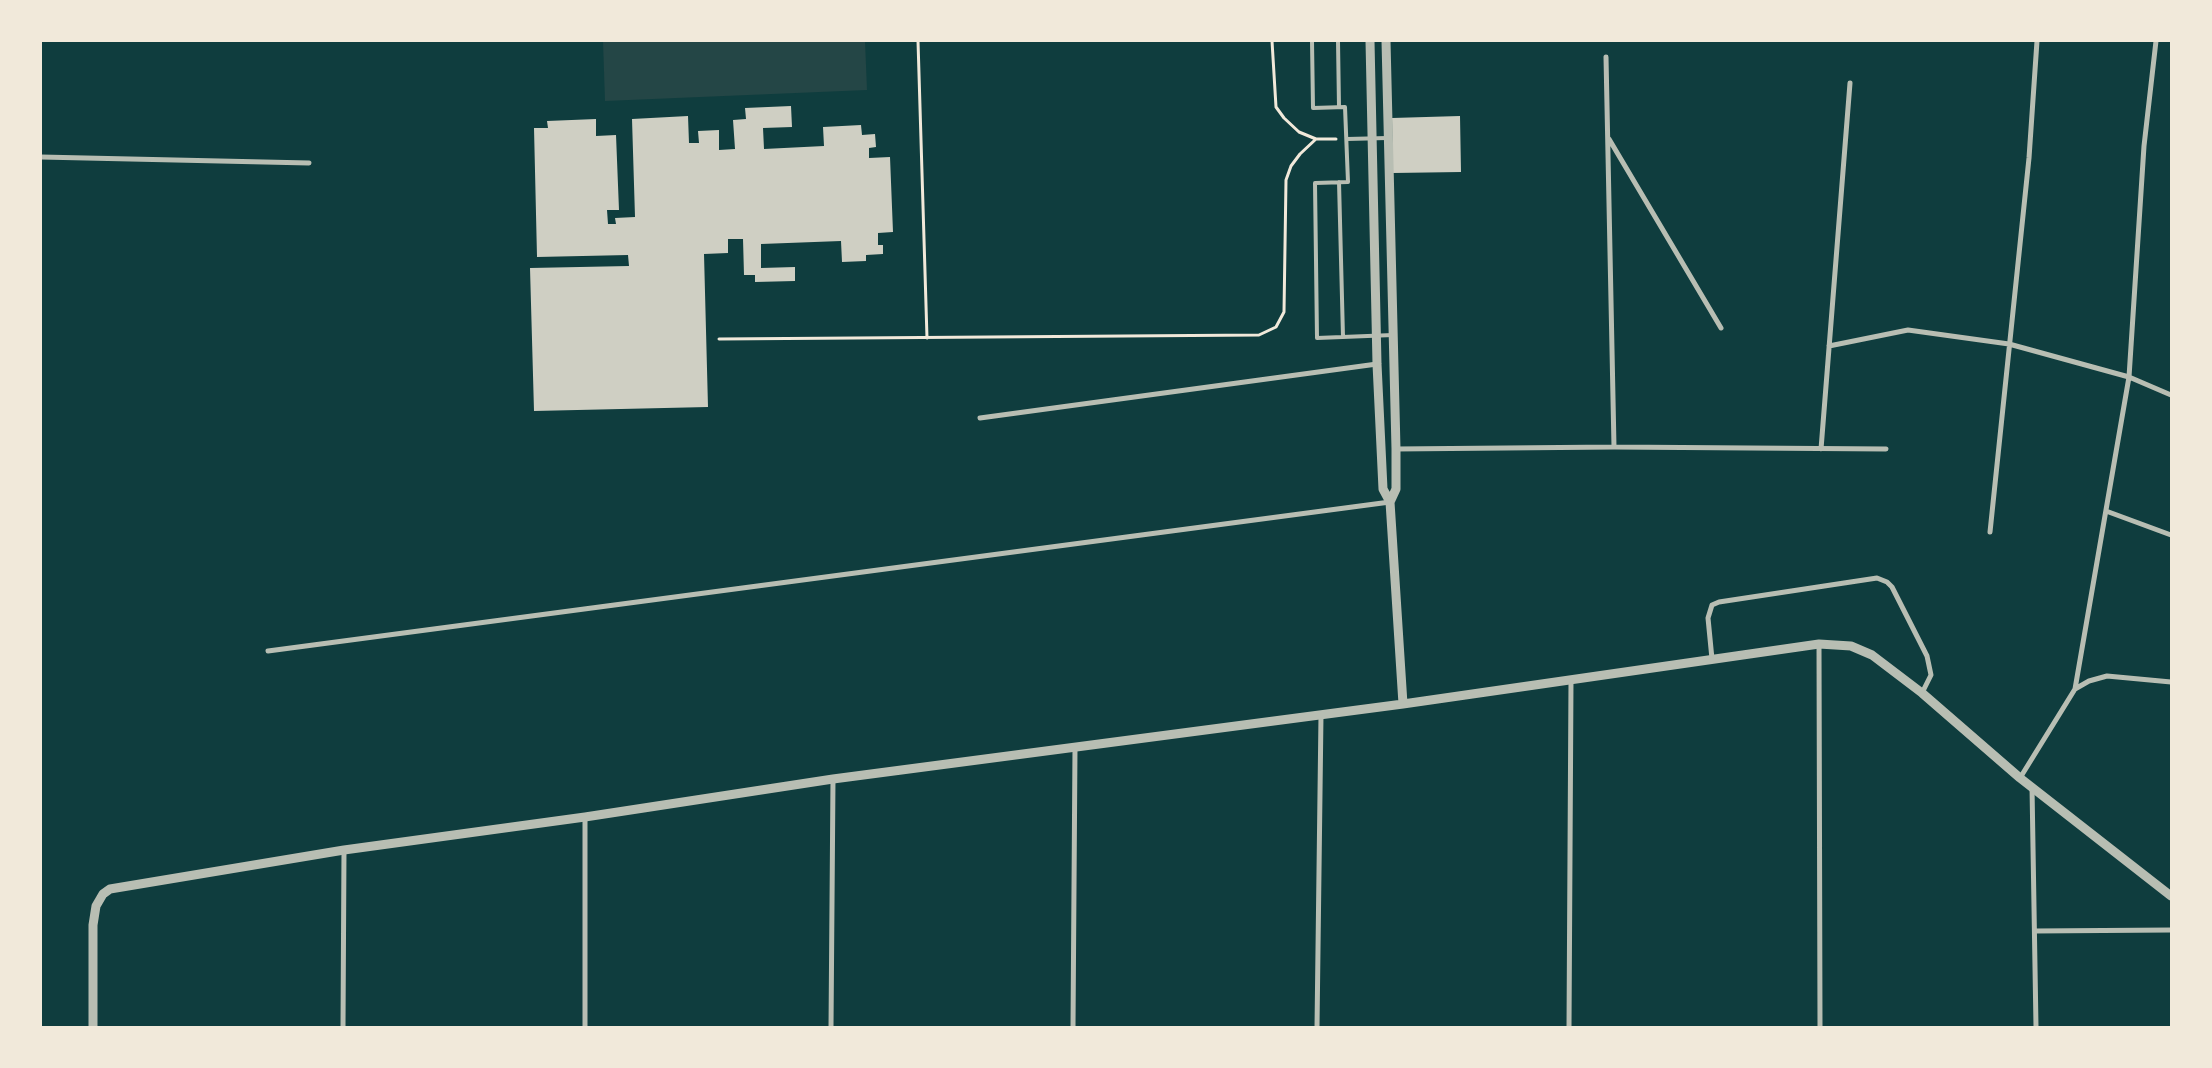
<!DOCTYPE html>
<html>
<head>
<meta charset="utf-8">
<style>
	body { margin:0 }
	#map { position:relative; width:2212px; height:1068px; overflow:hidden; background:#0f3d3e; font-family:Quicksand,sans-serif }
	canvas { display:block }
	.frame { position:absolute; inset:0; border:42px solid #f1e9da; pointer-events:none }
</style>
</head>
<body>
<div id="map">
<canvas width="2212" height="1068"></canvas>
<div class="frame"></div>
</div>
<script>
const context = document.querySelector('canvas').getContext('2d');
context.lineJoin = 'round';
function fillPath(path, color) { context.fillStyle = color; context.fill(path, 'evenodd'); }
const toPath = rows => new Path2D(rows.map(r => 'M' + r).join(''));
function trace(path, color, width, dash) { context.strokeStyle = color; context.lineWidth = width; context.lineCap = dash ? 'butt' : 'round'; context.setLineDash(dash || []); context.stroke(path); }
fillPath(toPath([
	[603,41,865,41,867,90,605,101]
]), '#244646');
fillPath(toPath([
	[791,106,792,127,763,128,764,149,824,146,823,127,861,125,862,135,875,134,876,147,869,148,869,158,890,157,893,232,878,233,878,245,883,245,883,254,866,255,866,261,842,262,841,241,761,244,761,268,795,267,795,281,755,282,755,275,744,275,743,239,728,239,728,253,704,254,708,407,534,411,530,268,629,266,628,255,537,257,534,128,548,128,547,121,596,119,596,136,616,135,619,210,607,210,608,224,616,224,615,218,635,217,632,119,688,116,689,143,699,143,698,131,719,130,719,150,735,149,733,120,746,119,745,108],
	[1460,116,1461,172,1393,173,1392,118]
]), '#cfcfc3');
trace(toPath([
	[918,41,927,338],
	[1272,41,1276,107,1284,118,1299,132,1316,139],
	[719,339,1259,335,1276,327,1284,312,1286,180,1291,166,1300,154,1316,139,1336,139]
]), '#f1e9da', 3);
trace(toPath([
	[1312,41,1313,108,1345,107,1348,182,1315,183,1317,338,1393,335],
	[1338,41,1339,107],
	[1347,139,1387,138],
	[1339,182,1343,337]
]), '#b8beb3', 4);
trace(toPath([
	[1606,57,1614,447],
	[1609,139,1721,328],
	[41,157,309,163],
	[1829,346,1908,330,2009,344,2129,377,2171,395],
	[980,418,1377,364],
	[1396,449,1614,447,1886,449],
	[1821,449,1850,83],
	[2106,511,2171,535],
	[1990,532,2029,158,2037,41],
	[1819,644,1820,1027],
	[268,651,1390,502],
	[1712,659,1708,618,1712,605,1719,602,1877,578,1887,582,1892,587,1927,656,1931,675,1922,693],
	[2075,689,2129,377,2144,146,2156,41],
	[2020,778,2075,689,2089,681,2107,676,2171,682],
	[2032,787,2036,1027],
	[2035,931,2171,930],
	[343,1027,344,850],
	[585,1027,585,817],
	[831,1027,833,779],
	[1073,1027,1075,748],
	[1317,1027,1321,715],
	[1569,1027,1571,680]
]), '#b8beb3', 5);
trace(toPath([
	[1370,41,1377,364,1383,489,1390,502,1403,704],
	[1386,41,1396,449,1396,489,1390,502],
	[93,1027,93,925,96,906,103,894,110,889,344,850,585,817,833,779,1403,704,1819,644,1851,646,1872,655,1922,693,2020,778,2171,896]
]), '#b8beb3', 9);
</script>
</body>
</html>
